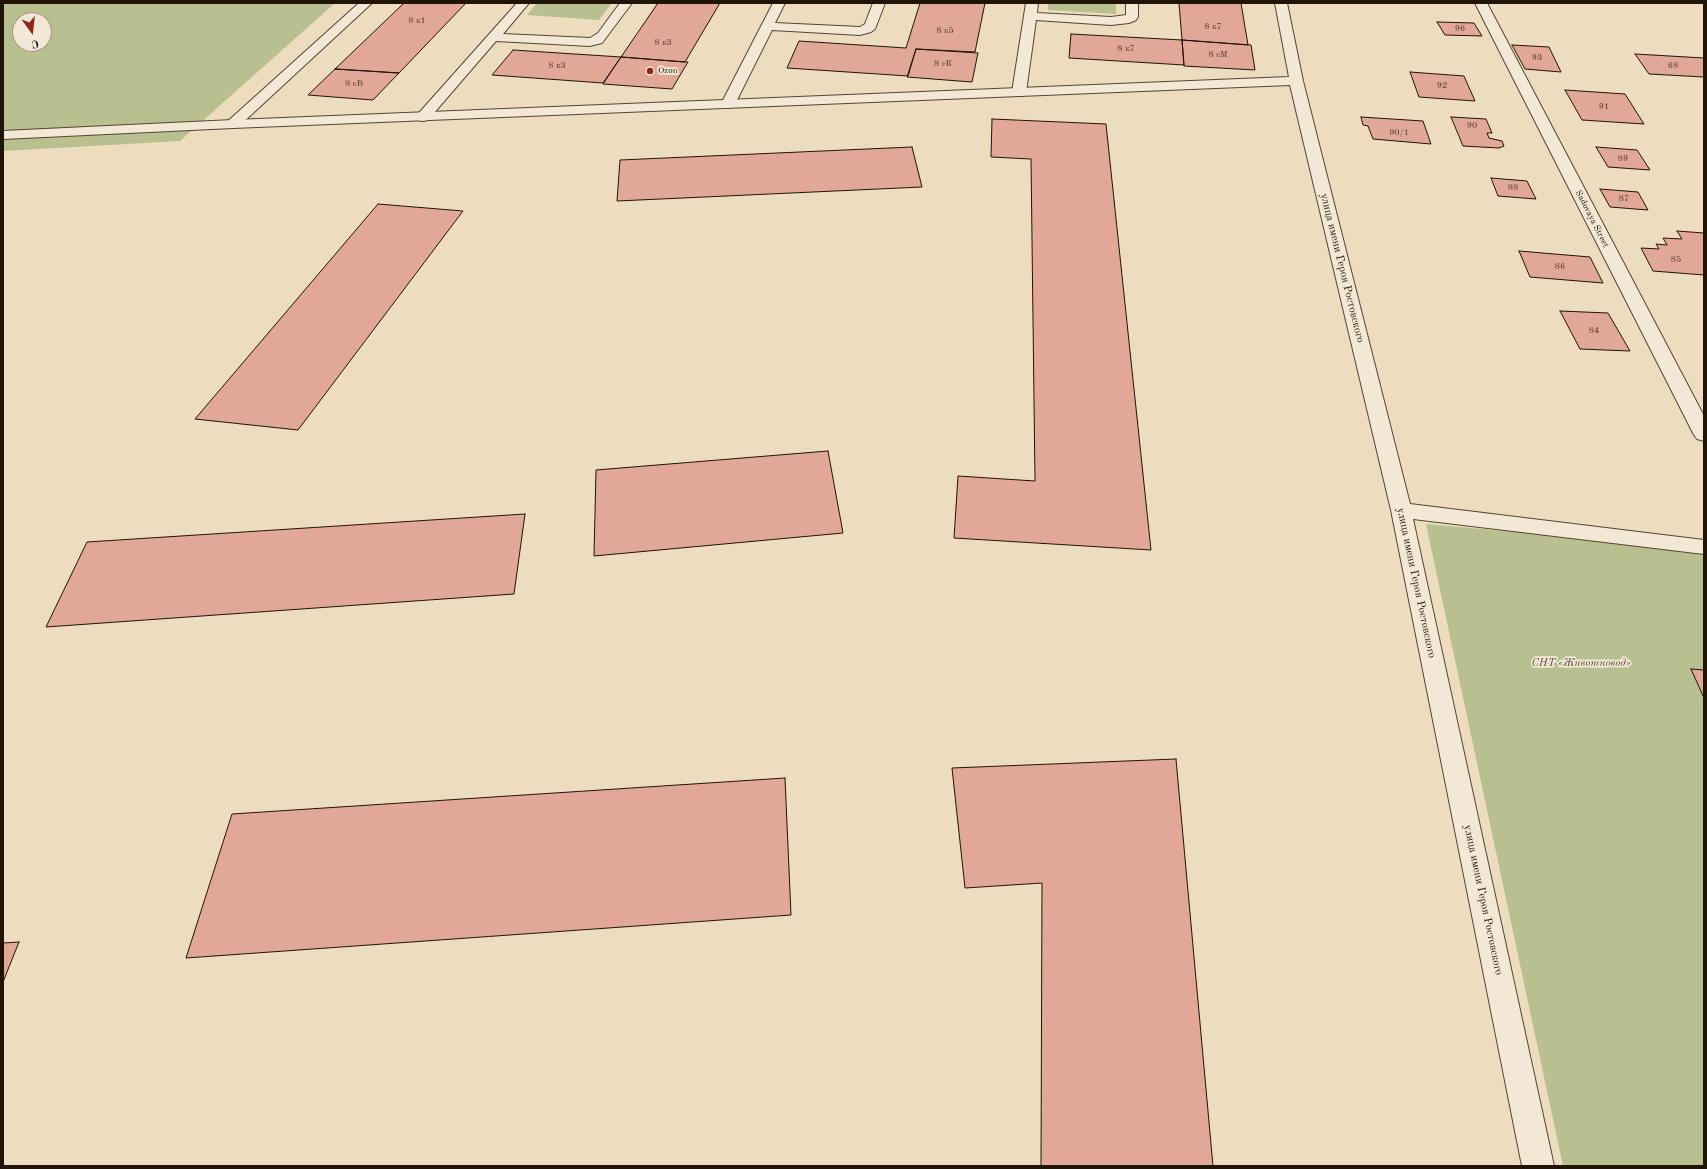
<!DOCTYPE html>
<html>
<head>
<meta charset="utf-8">
<style>
	body { margin:0 }
	#map { position:relative; width:1707px; height:1169px; overflow:hidden; background:#eddcbe; font-family:"Old Standard TT",serif }
	canvas { display:block }
	.frame { position:absolute; inset:0; border:4px solid #201406; pointer-events:none }
	.north { position:absolute; left:12px; top:12px; width:40px; height:40px; box-sizing:border-box; background:#f3e8d5; border:1px solid #9f9382; border-radius:50%; rotate:165deg; font-size:11px; font-weight:700; line-height:16px; text-align:center; color:#201406 }
	.north::after { content:''; display:block; margin:auto; width:14px; height:18px; background:#8f2418; clip-path:polygon(50% 0,100% 100%,50% 72%,0 100%) }
</style>
</head>
<body>
<div id="map">
<canvas width="1707" height="1169"></canvas>
<div class="frame"></div>
<div class="north">С</div>
</div>
<script>
const context = document.querySelector('canvas').getContext('2d');
context.lineJoin = 'round';
function fillPath(path, color) { context.fillStyle = color; context.fill(path, 'evenodd'); }
const toPath = rows => new Path2D(rows.map(r => 'M' + r).join(''));
function trace(path, color, width, dash) { context.strokeStyle = color; context.lineWidth = width; context.lineCap = dash ? 'butt' : 'round'; context.setLineDash(dash || []); context.stroke(path); }
function write(font, color, halo, rows, align = 'center') {
  context.font = font + ' "Old Standard TT",serif'; context.lineWidth = 3.5; context.setLineDash([]); context.textBaseline = 'middle'; context.strokeStyle = halo; context.fillStyle = color; for (const [text, x, y, turn = 0] of rows) {
    context.save(); context.translate(x, y); context.rotate((+turn || 0) * Math.PI / 180); context.textAlign = isNaN(turn) ? turn : align; if (halo) context.strokeText(text, 0, 0); context.fillText(text, 0, 0); context.restore();
  }
}
fillPath(toPath([
	[3,3,335,3,180,141,3,151],
	[20,20,44,20,44,44,20,44],
	[537,3,612,3,599,20,527,15],
	[1048,3,1116,3,1116,14,1048,10],
	[1426,524,1704,549,1704,1166,1563,1166]
]), '#b9c090');
const building = toPath([
	[404,3,466,3,399,73,335,69,404,3],
	[658,3,720,3,685,62,621,57,658,3],
	[920,3,985,3,975,52,916,49,908,76,787,68,799,41,906,48,920,3],
	[1179,3,1241,3,1248,45,1182,40,1179,3],
	[1437,22,1474,23,1482,36,1445,35,1437,22],
	[1071,34,1182,40,1184,65,1069,58,1071,34],
	[1182,40,1251,45,1255,70,1184,66,1182,40],
	[1512,45,1549,47,1561,72,1525,69,1512,45],
	[916,49,978,53,972,82,907,77,916,49],
	[513,50,621,57,603,83,492,75,513,50],
	[1635,54,1704,58,1704,77,1649,74,1635,54],
	[621,57,685,62,688,62,672,89,603,84,621,57],
	[335,69,399,73,373,100,308,95,335,69],
	[1410,72,1464,76,1475,101,1419,97,1410,72],
	[1565,90,1625,94,1644,124,1582,120,1565,90],
	[1361,117,1423,121,1431,144,1373,139,1368,126,1363,125,1361,117],
	[1451,117,1486,119,1492,133,1487,133,1489,138,1502,141,1504,146,1499,148,1463,146,1451,117],
	[992,119,1106,124,1151,550,954,538,958,476,1035,481,1031,159,991,157,992,119],
	[912,147,922,187,617,201,620,160,912,147],
	[1596,147,1637,150,1650,170,1608,167,1596,147],
	[1491,178,1527,181,1536,199,1498,196,1491,178],
	[1600,189,1638,192,1648,210,1610,207,1600,189],
	[378,204,463,211,298,430,195,419,378,204],
	[1677,231,1704,233,1704,275,1653,271,1641,248,1659,249,1656,244,1667,245,1663,238,1682,239,1677,231],
	[1519,251,1590,257,1603,283,1530,277,1519,251],
	[1560,311,1608,313,1630,351,1580,349,1560,311],
	[828,451,843,533,594,556,596,470,828,451],
	[525,514,514,594,46,627,87,542,525,514],
	[1691,669,1704,670,1704,698,1691,669],
	[1176,759,1213,1166,1041,1166,1042,883,965,888,952,768,1176,759],
	[785,778,791,915,186,958,232,814,785,778],
	[19,942,3,982,3,943,19,942]
]);
fillPath(building, '#e1a797');
trace(building, '#201406', 1);
const lane = toPath([
	[359,3,372,3,238,127,233,128,228,127,226,124,228,121,359,3],
	[517,3,529,3,503,34,590,38,598,33,620,3,632,3,602,43,590,46,496,41,428,120,423,121,418,120,416,117,418,114,517,3],
	[773,3,785,3,775,23,860,27,865,24,873,3,885,3,875,29,871,32,860,35,772,30,735,104,733,107,728,108,723,107,721,104,773,3],
	[1026,3,1038,3,1037,13,1111,17,1126,15,1126,3,1138,3,1138,17,1136,20,1129,23,1111,25,1036,20,1026,92,1024,95,1019,96,1014,95,1012,92,1026,3]
]);
const street = toPath([
	[1275,3,1287,3,1303,81,1410,504,1704,540,1704,554,1413,519,1554,1166,1522,1166,1391,510,1290,85,233,128,3,139,3,131,233,120,1289,77,1275,3],
	[1475,3,1487,3,1704,416,1704,441,1697,439,1694,435,1475,3]
]);
trace(lane, '#534634', 2);
trace(street, '#534634', 2);
fillPath(lane, '#f3e8d5');
fillPath(street, '#f3e8d5');
for (const [x, y, r, color] of [
	[650,71,4,"#8f2418"]
]) { const dot = new Path2D(); dot.arc(x, y, r, 0, 2 * Math.PI); context.fillStyle = color; context.fill(dot); trace(dot, '#f3e8d5', 1.5); }
write('9px', '#50392a', null, [
	["8 к1",417,21],
	["8 к7",1213,27],
	["96",1460,29],
	["8 к5",945,31],
	["8 к3",663,43],
	["8 к7",1126,49],
	["8 сМ",1218,55],
	["93",1537,58],
	["8 сК",943,64],
	["8 к3",557,66],
	["68",1673,66],
	["8 сВ",354,84],
	["92",1442,86],
	["91",1604,107],
	["90",1472,126],
	["90/1",1399,133],
	["89",1623,159],
	["88",1513,188],
	["87",1624,199],
	["85",1676,260],
	["86",1560,267],
	["84",1594,331]
]);
write('9px', '#201406', '#f3e8d5', [
	["Ozon",658,71]
], 'left');
write('9px', '#201406', '#f3e8d5', [
	["Sadovaya Street",1592,219,63]
]);
write('11px', '#201406', '#f3e8d5', [
	["улица имени Героя Ростовского",1342,268,76],
	["улица имени Героя Ростовского",1416,583,78],
	["улица имени Героя Ростовского",1483,900,78]
]);
write('italic 11px', '#565036', '#f3e8d5', [
	["СНТ «Животновод»",1581,663]
]);
</script>
</body>
</html>
